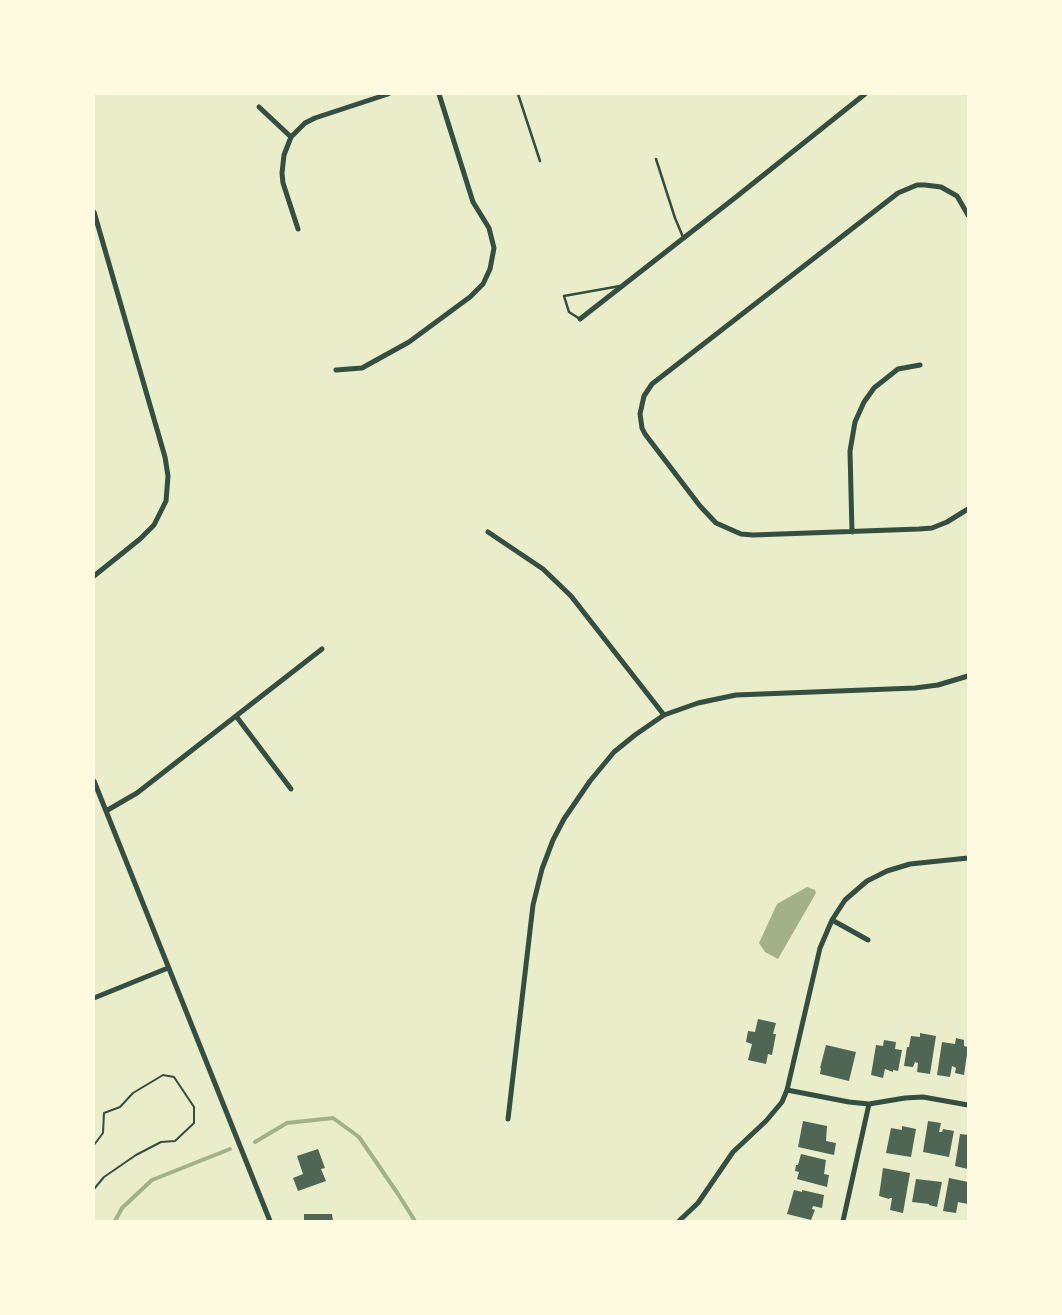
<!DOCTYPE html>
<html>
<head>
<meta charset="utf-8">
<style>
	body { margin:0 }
	#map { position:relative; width:1062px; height:1315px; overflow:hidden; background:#e9edc9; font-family:"IBM Plex Sans",sans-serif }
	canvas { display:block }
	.frame { position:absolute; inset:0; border:95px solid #fefae0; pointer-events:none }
</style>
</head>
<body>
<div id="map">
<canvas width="1062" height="1315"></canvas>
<div class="frame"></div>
</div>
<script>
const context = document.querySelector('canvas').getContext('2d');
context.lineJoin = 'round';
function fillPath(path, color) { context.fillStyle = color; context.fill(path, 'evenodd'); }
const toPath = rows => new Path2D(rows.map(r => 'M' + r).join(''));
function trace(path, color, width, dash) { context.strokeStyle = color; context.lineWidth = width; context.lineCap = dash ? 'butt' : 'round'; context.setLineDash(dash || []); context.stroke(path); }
fillPath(toPath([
	[807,887,815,890,816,893,778,959,765,952,759,943,777,904]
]), '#a3b18a');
trace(toPath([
	[255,1142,287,1123,333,1118,359,1137,398,1194,415,1221],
	[115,1221,122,1208,152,1180,230,1149]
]), '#a3b18a', 4);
fillPath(toPath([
	[758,1019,776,1023,773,1034,776,1034,772,1055,768,1054,766,1064,748,1060,752,1044,746,1042,748,1031,755,1032],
	[920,1033,936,1036,930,1074,917,1072,918,1063,915,1062,913,1067,904,1066,907,1047,909,1047,911,1036,920,1037],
	[956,1038,964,1040,964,1046,968,1047,964,1075,955,1073,956,1068,952,1066,950,1077,937,1075,942,1042,955,1044],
	[884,1040,896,1042,895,1049,902,1050,898,1071,893,1070,893,1072,885,1069,883,1078,871,1075,876,1045,883,1046],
	[826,1045,856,1052,849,1081,820,1074,821,1068,820,1068],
	[803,1121,827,1126,826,1141,836,1143,834,1155,798,1147],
	[928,1121,941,1123,939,1132,942,1132,943,1129,954,1131,949,1157,923,1152],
	[902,1126,916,1129,911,1157,886,1153,891,1128,902,1130],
	[960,1134,968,1135,968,1169,955,1166],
	[318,1149,325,1168,321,1169,326,1181,298,1191,293,1178,303,1174,297,1156],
	[801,1154,826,1160,824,1174,829,1175,827,1187,797,1179,799,1172,795,1171,796,1165,798,1165],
	[883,1168,910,1173,903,1213,890,1210,892,1198,890,1198,889,1199,879,1196],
	[949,1178,968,1182,968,1204,958,1202,956,1213,943,1211],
	[916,1179,942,1182,937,1207,929,1205,929,1204,912,1202],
	[794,1190,802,1192,802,1190,824,1195,822,1208,813,1206,812,1209,815,1210,811,1220,787,1214],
	[304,1214,332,1214,333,1221,304,1221]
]), '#4f6655');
trace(toPath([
	[94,1145,103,1133,104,1113,120,1107,133,1093,163,1075,174,1077,194,1107,194,1123,175,1141,161,1142,136,1155,104,1177,94,1189]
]), '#344e41', 2);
trace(toPath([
	[518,94,540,161],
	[656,159,675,218,683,237],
	[580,319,569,312,564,296,620,286]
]), '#344e41', 2.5);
trace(toPath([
	[259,107,291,137],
	[94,212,165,457,168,476,166,501,154,525,140,539,94,576],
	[968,215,957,196,941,187,925,185,917,185,898,193,652,384,644,396,640,414,642,428,645,434,700,506,716,523,741,534,753,535,919,529,932,528,947,522,968,509],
	[298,229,283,183,282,173,284,155,291,137,305,123,315,118,388,94],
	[580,319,736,197,865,94],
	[336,370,362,368,409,342,470,297,483,284,490,269,494,248,489,228,473,202,439,94],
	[488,532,543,569,571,596,664,715],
	[852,532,850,451,855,422,864,402,874,388,898,369,920,365],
	[236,716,291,789],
	[94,781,270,1221],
	[106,811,137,793,322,649],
	[832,920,868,940],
	[94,998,168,968],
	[787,1090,849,1102,869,1104,905,1098,923,1097,968,1105],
	[508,1119,533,905,542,869,553,840,564,819,590,781,614,752,635,735,664,715,698,703,736,695,915,688,938,685,968,676],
	[679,1221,698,1203,733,1152,766,1121,782,1102,787,1090,820,948,832,920,845,900,867,881,887,871,910,864,968,858],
	[843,1221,869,1104]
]), '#344e41', 5);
</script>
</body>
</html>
